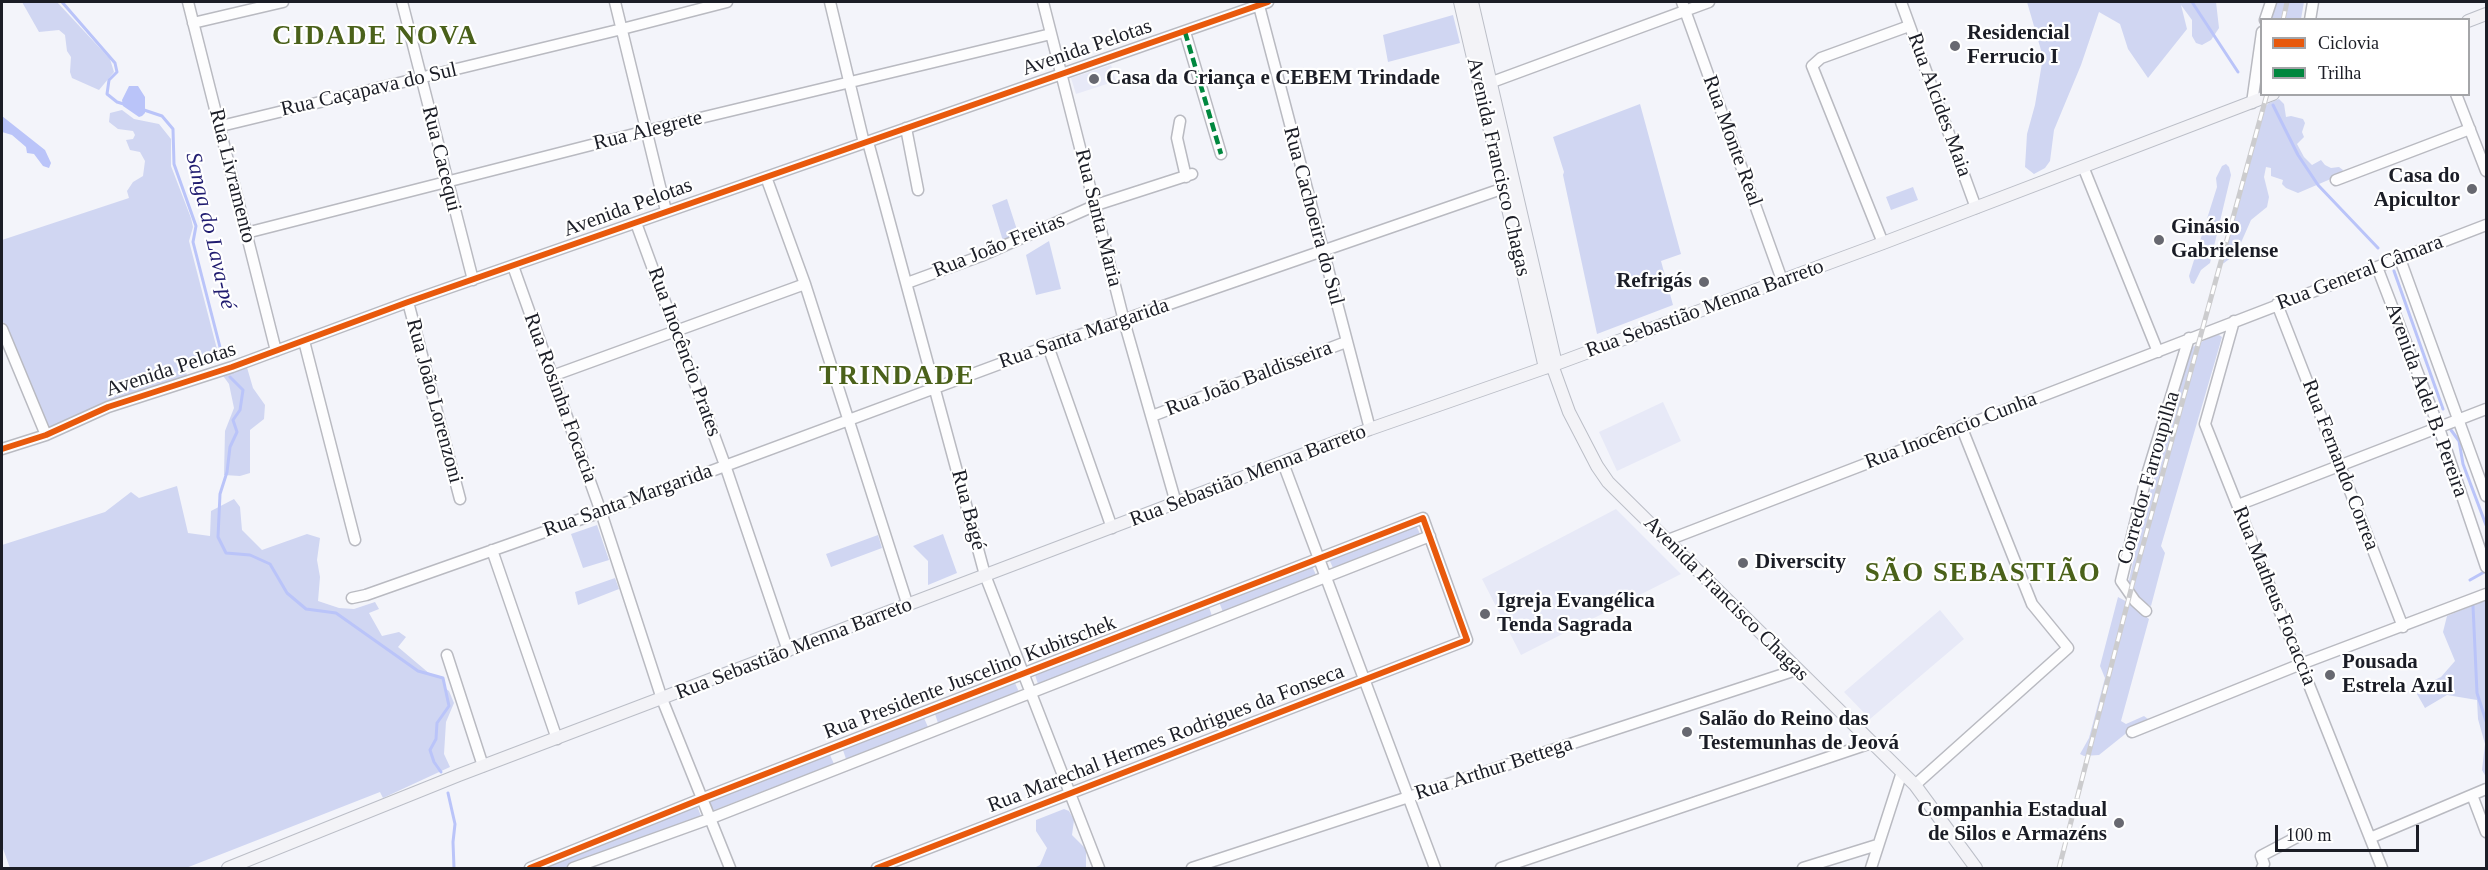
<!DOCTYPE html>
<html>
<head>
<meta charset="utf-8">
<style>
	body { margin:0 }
	#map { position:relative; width:2488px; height:870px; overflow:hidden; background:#f3f4fa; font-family:"Times New Roman",serif }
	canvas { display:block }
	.frame { position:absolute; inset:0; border:3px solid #1b1d26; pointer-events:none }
	.legend { position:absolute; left:2260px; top:18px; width:210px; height:78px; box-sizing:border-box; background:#fff; border:2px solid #a4a5a8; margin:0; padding:8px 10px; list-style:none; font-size:18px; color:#1b1d26 }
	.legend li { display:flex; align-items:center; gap:12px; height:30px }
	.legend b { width:30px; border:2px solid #a4a5a8 }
	.scale { position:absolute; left:2275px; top:825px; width:144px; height:27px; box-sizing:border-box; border:3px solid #1b1d26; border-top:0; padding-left:8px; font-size:18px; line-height:21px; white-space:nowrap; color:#1b1d26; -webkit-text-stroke:4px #fff; paint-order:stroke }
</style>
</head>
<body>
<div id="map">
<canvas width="2488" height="870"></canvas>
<div class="frame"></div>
<ul class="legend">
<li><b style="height:8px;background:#e8590c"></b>Ciclovia</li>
<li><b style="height:8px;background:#00873e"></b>Trilha</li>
</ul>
<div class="scale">100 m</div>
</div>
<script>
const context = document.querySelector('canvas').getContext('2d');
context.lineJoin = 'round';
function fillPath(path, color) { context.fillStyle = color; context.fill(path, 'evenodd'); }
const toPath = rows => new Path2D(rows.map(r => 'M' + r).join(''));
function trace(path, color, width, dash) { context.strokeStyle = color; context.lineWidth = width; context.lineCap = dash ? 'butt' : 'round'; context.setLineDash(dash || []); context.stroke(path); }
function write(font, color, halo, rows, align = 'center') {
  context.font = font + ' "Times New Roman",serif'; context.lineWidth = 4.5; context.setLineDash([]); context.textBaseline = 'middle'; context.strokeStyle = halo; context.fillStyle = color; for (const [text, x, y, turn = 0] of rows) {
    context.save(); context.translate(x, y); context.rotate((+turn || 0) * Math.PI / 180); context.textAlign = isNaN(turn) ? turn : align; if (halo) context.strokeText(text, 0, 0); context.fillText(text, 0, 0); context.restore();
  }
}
fillPath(toPath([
	[1111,65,1116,81,1076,94,1071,78],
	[1663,402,1681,441,1617,471,1599,432],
	[1616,509,1681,574,1521,655,1482,579],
	[1940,610,1964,639,1870,719,1844,692]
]), '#e7e9f7');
fillPath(toPath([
	[22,2,57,2,110,59,114,72,99,90,72,78,70,72,71,57,67,51,65,35,59,30,39,32],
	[2027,2,2216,2,2219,28,2211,40,2202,45,2196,43,2192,36,2192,20,2181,5,2187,29,2148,78,2128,49,2120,24,2099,12,2081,65,2054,130,2050,161,2045,168,2034,174,2025,167,2027,134,2035,105,2043,57],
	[2277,2,2304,2,2301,19,2271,19],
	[1453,15,1460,43,1388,62,1383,35],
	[2279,99,2284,104,2286,117,2291,116,2303,119,2305,123,2302,132,2304,137,2297,144,2304,157,2312,165,2321,160,2325,165,2331,168,2339,167,2343,170,2340,175,2298,193,2286,188,2282,184,2283,180,2271,176,2271,168,2266,167,2264,177,2269,197,2267,207,2251,220,2236,254,2220,266,2263,108,2269,103],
	[1640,104,1681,254,1661,261,1673,305,1597,334,1563,175,1564,172,1553,137],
	[122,110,134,119,159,124,171,139,171,166,191,218,193,227,189,241,218,353,198,368,184,367,190,383,49,431,2,319,2,240,129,198,127,191,133,182,143,176,145,161,140,152,130,150,126,140,133,139,135,135,133,131,118,129,109,122,110,113],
	[2226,164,2229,167,2231,175,2210,263,2201,270,2194,284,2191,283,2189,276,2217,187,2216,178,2222,166],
	[1913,187,1918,200,1891,210,1886,197],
	[1007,199,1019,236,1003,241,992,205],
	[1049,241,1061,289,1036,295,1026,255],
	[2219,335,2222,337,2218,351,2161,546,2165,553,2151,606,2145,603,2128,585,2143,516,2191,348,2212,336],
	[246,364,253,388,265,405,264,419,250,430,250,473,240,476,224,475,225,431,234,408,229,384,221,373],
	[177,486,188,533,210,536,211,511,234,499,240,507,242,530,262,550,307,534,320,538,317,560,320,577,318,601,339,608,354,609,375,602,379,609,369,613,382,636,399,632,406,637,398,647,430,674,443,678,445,688,449,691,454,703,446,722,444,754,450,767,383,798,380,792,186,868,10,868,2,846,2,545,105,512,131,492,139,498],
	[597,525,609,560,583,568,571,534],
	[1416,525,1420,534,1333,568,1329,559],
	[943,534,957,573,928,585,928,561,913,546],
	[878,535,882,548,831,567,826,554],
	[1312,566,1316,575,1223,612,1219,602],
	[615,578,619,589,578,605,575,592],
	[2118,597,2131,604,2149,619,2121,721,2126,724,2144,716,2152,722,2129,731,2099,755,2084,756,2080,754,2089,738,2105,678,2100,666],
	[2486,600,2486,777,2482,770,2485,744,2478,719,2477,700,2447,695,2425,708,2417,694,2424,685,2441,677,2455,661,2443,632,2447,616],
	[1209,607,1212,616,1038,684,1035,675],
	[1015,683,1019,692,938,723,935,714],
	[924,718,928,727,846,759,843,750],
	[830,755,834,764,712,811,709,802],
	[697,806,701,816,566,868,539,868],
	[1064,809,1069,811,1074,820,1072,835,1086,849,1086,868,1034,868,1040,865,1047,848,1036,831,1036,820]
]), '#d0d6f2');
fillPath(toPath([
	[129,86,138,86,145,97,145,113,142,116,139,117,123,106,122,100],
	[2,116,45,150,51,163,49,168,43,166,34,154,27,153,26,147,12,135,2,132]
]), '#bac4f9');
trace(toPath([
	[62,2,115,63,117,72,109,80,107,94,117,102,127,105],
	[2192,2,2238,72],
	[2273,105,2298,155,2318,185,2378,248],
	[144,110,162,116,173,129,174,164,196,226,193,242,221,351],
	[2394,271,2443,409],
	[230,377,243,390,240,410,233,420,237,432,230,447,227,472,220,494,218,537,226,553,250,555,270,564,287,593,306,609,336,613,418,671,443,678,449,706,437,723,436,739,430,750,434,762,441,772],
	[2451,430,2459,441,2463,464,2486,525],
	[2470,580,2486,571],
	[2473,606,2477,693,2486,721],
	[448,793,455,824,453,842,454,868]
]), '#bac4f9', 3);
const minor = toPath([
	[188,2,276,351],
	[402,2,473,280],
	[615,2,666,211],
	[830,2,864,143],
	[1043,2,1124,321,1176,503],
	[1258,2,1370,429],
	[1682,2,1782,280],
	[1901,2,1976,208],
	[2265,20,2271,2],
	[2310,20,2313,2],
	[193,23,283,2],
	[1185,32,1221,154],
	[1484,85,1709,2],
	[2456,94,2486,171],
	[2252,103,2262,32],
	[1180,121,1177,138,1186,177],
	[221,126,622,29,727,2],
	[906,128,918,190],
	[868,142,985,575,1099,868],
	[2084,169,2158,352],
	[766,177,805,284,908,606],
	[2336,180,2470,129],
	[636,223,725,465,788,651],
	[246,233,646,131,1051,34],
	[1883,243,1812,66,1821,58,1909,26],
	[2400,259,2486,496],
	[513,266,601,512,662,699,730,868],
	[2377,267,2439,428,2486,567],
	[907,283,981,256,1096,205,1192,174],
	[408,302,460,499],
	[2277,304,2403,627],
	[2234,321,2205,424,2382,868],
	[2,329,46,435],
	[304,341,355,540],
	[1048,346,1112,528],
	[552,376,805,284],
	[1152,416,1346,342],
	[2,449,46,435,108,407,232,367,408,302,1268,2],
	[1283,463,1435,868],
	[2238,505,2486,409],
	[1668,540,2486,225],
	[492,550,557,739],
	[352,598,366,595,601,512,1048,346,1510,186],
	[2146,611,2135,601,2121,581,2146,478,2189,338],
	[447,655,483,766],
	[2132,732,2301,664,2486,594],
	[1915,785,2068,648,2032,604,1961,426],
	[2472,795,2486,832],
	[2370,838,2486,789],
	[530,868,701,799,1423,518,1467,640,877,868],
	[573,868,709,819,1430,536],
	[1192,868,1796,670],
	[1501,868,1871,743],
	[1803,868,1877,845],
	[1871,868,1902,772],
	[2262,868,2264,864,2261,856,2297,837]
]);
const major = toPath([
	[1460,2,1545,368],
	[1472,2,1556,364],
	[2468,21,2486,14],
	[1552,365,1569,412,1597,466,1608,482,1915,785,1976,868],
	[228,868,459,775,1370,429,1556,364,1883,243,2273,94]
]);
trace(minor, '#b9bac1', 13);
trace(major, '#bbbec7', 14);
trace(minor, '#fdfdfe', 10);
trace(major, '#f3f3f7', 12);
const rail = toPath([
	[2283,20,2287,2],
	[2059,868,2134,578,2267,94]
]);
trace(rail, '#ccccce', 5);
trace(rail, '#fff', 3, [9]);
trace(toPath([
	[1185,32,1221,154]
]), '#00873e', 4.5, [9, 4.5]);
trace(toPath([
	[2,449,46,435,108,407,232,367,408,302,1268,2],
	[530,868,701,799,1423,518,1467,640,877,868]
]), '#e8590c', 6);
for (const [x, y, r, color] of [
	[1955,46,6,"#676870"],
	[1094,79,6,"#676870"],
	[2472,189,6,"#676870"],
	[2159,240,6,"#676870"],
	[1704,282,6,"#676870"],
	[1743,563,6,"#676870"],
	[1485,614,6,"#676870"],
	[2330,675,6,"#676870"],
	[1687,732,6,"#676870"],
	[2119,823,6,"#676870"]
]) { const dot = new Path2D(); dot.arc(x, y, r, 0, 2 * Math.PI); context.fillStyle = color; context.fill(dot); trace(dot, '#fff', 2); }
write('bold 21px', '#1b1d26', '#fff', [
	["Residencial",1967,34],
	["Ferrucio I",1967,58],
	["Casa da Criança e CEBEM Trindade",1106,79],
	["Casa do",2460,177,"right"],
	["Apicultor",2460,201,"right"],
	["Ginásio",2171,228],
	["Gabrielense",2171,252],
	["Refrigás",1692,282,"right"],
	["Diverscity",1755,563],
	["Igreja Evangélica",1497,602],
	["Tenda Sagrada",1497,626],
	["Pousada",2342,663],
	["Estrela Azul",2342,687],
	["Salão do Reino das",1699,720],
	["Testemunhas de Jeová",1699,744],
	["Companhia Estadual",2107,811,"right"],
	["de Silos e Armazéns",2107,835,"right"]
], 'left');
write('21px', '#1b1d26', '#fff', [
	["Avenida Pelotas",1087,48,-19],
	["Rua Caçapava do Sul",369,90,-13],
	["Rua Alcides Maia",1939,105,70],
	["Rua Alegrete",648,131,-14],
	["Rua Monte Real",1732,141,70],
	["Rua Cacequi",441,159,76],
	["Avenida Francisco Chagas",1498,167,77],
	["Rua Livramento",232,176,76],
	["Avenida Pelotas",628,208,-20],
	["Rua Cachoeira do Sul",1313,216,75],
	["Rua Santa Maria",1098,218,76],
	["Rua João Freitas",999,246,-22],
	["Rua General Câmara",2360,273,-21],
	["Rua Sebastião Menna Barreto",1705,309,-20],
	["Rua Santa Margarida",1084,334,-19],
	["Rua Inocêncio Prates",684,352,70],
	["Avenida Pelotas",171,370,-18],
	["Rua João Baldisseira",1249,379,-21],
	["Rua Rosinha Focacia",560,398,70],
	["Avenida Adel B. Pereira",2426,400,70],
	["Rua João Lorenzoni",434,401,75],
	["Rua Inocêncio Cunha",1951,431,-21],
	["Rua Fernando Correa",2340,465,69],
	["Rua Sebastião Menna Barreto",1248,476,-21],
	["Corredor Farroupilha",2149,478,-74],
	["Rua Santa Margarida",628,501,-20],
	["Rua Bagé",968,510,75],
	["Rua Matheus Focaccia",2274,596,68],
	["Avenida Francisco Chagas",1726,599,45],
	["Rua Sebastião Menna Barreto",794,649,-21],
	["Rua Presidente Juscelino Kubitschek",970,678,-21],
	["Rua Marechal Hermes Rodrigues da Fonseca",1166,739,-21],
	["Rua Arthur Bettega",1494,769,-18]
]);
write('italic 22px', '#201c70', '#fff', [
	["Sanga do Lava-pé",210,231,77]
]);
context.letterSpacing = '1.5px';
write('bold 27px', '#4a611a', '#fff', [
	["CIDADE NOVA",375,37],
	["TRINDADE",897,377],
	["SÃO SEBASTIÃO",1983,574]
]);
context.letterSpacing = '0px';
</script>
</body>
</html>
